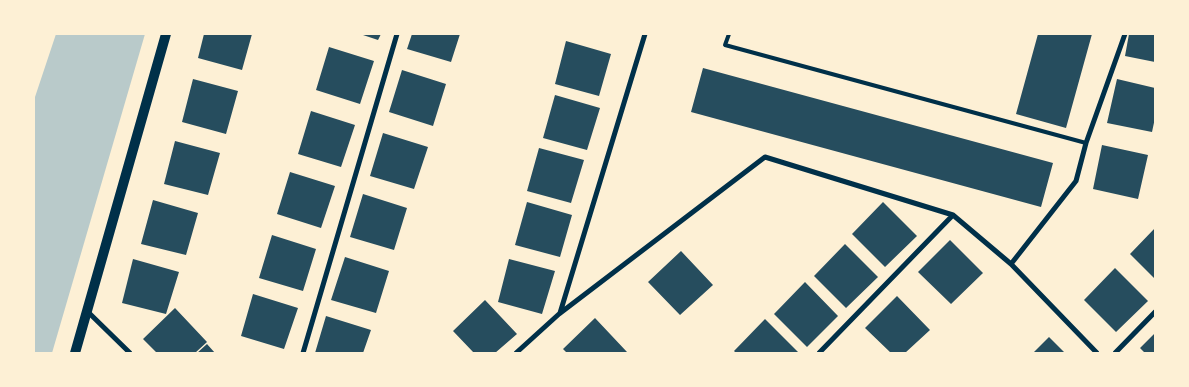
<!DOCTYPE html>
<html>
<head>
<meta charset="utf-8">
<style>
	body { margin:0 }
	#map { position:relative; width:1189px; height:387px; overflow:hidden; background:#fdf0d5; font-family:Helvetica,sans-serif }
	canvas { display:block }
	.frame { position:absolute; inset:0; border:35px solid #fdf0d5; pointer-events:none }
</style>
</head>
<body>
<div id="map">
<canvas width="1189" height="387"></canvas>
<div class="frame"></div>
</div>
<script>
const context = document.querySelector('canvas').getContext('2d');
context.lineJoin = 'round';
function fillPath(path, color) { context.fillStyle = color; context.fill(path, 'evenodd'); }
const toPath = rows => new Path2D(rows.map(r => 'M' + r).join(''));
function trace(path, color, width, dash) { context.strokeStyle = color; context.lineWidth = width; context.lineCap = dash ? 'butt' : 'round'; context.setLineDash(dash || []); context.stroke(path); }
fillPath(toPath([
	[56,34,145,34,52,353,34,353,34,100]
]), '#b9caca');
fillPath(toPath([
	[204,34,252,34,242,70,198,58],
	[360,34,381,34,378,40],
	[412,34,460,34,451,62,407,49],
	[1038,34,1092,34,1066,128,1016,114],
	[1129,34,1155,34,1155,62,1125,56],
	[566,41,611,54,599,96,555,84],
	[329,47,374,61,360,104,316,90],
	[703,68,1053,163,1041,207,691,112],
	[402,70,446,84,433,126,389,112],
	[193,79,238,91,226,134,182,122],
	[1117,79,1155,88,1155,118,1152,132,1107,123],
	[555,95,600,108,587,150,543,138],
	[311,111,355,125,341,167,298,154],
	[383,133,428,147,414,189,370,176],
	[175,141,220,153,208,195,164,184],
	[1102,145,1148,155,1138,199,1093,189],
	[539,148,584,160,571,203,527,191],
	[290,172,335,186,321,228,277,214],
	[363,194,407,208,394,250,350,237],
	[153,200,198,213,186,255,141,244],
	[527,202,572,215,560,257,515,245],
	[883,202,917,236,885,267,852,234],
	[1155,228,1155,279,1130,254],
	[272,235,316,249,303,291,259,278],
	[950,240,983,273,951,304,918,272],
	[845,244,878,277,846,308,814,276],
	[681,251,713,285,680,315,648,282],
	[345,257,389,271,376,313,331,300],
	[133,259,179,272,166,314,122,303],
	[509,259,555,271,542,314,498,302],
	[1115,268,1148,301,1116,332,1084,300],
	[805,282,838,316,807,347,774,314],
	[253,294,298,308,284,349,241,336],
	[897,296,930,330,905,353,891,353,865,328],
	[485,300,517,334,495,353,474,353,453,331],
	[175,308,207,342,195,353,157,353,143,339],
	[326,316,371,330,363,353,315,353],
	[595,318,627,352,626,353,567,353,563,349],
	[765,319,799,353,736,353,734,351],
	[1155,333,1155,353,1145,353,1140,348],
	[1049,337,1065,353,1033,353],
	[207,344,215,353,197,353]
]), '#264d5e');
trace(toPath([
	[729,34,725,45,1086,143]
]), '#003049', 4);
trace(toPath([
	[1011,264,1097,353],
	[87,311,130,353],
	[560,313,645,34],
	[303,353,397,34],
	[516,353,559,314,765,157,953,215],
	[819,353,953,215,1011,264,1076,181,1086,143,1125,34],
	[1115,353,1155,312]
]), '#003049', 5);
trace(toPath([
	[75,353,166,34]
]), '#003049', 10);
</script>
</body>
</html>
